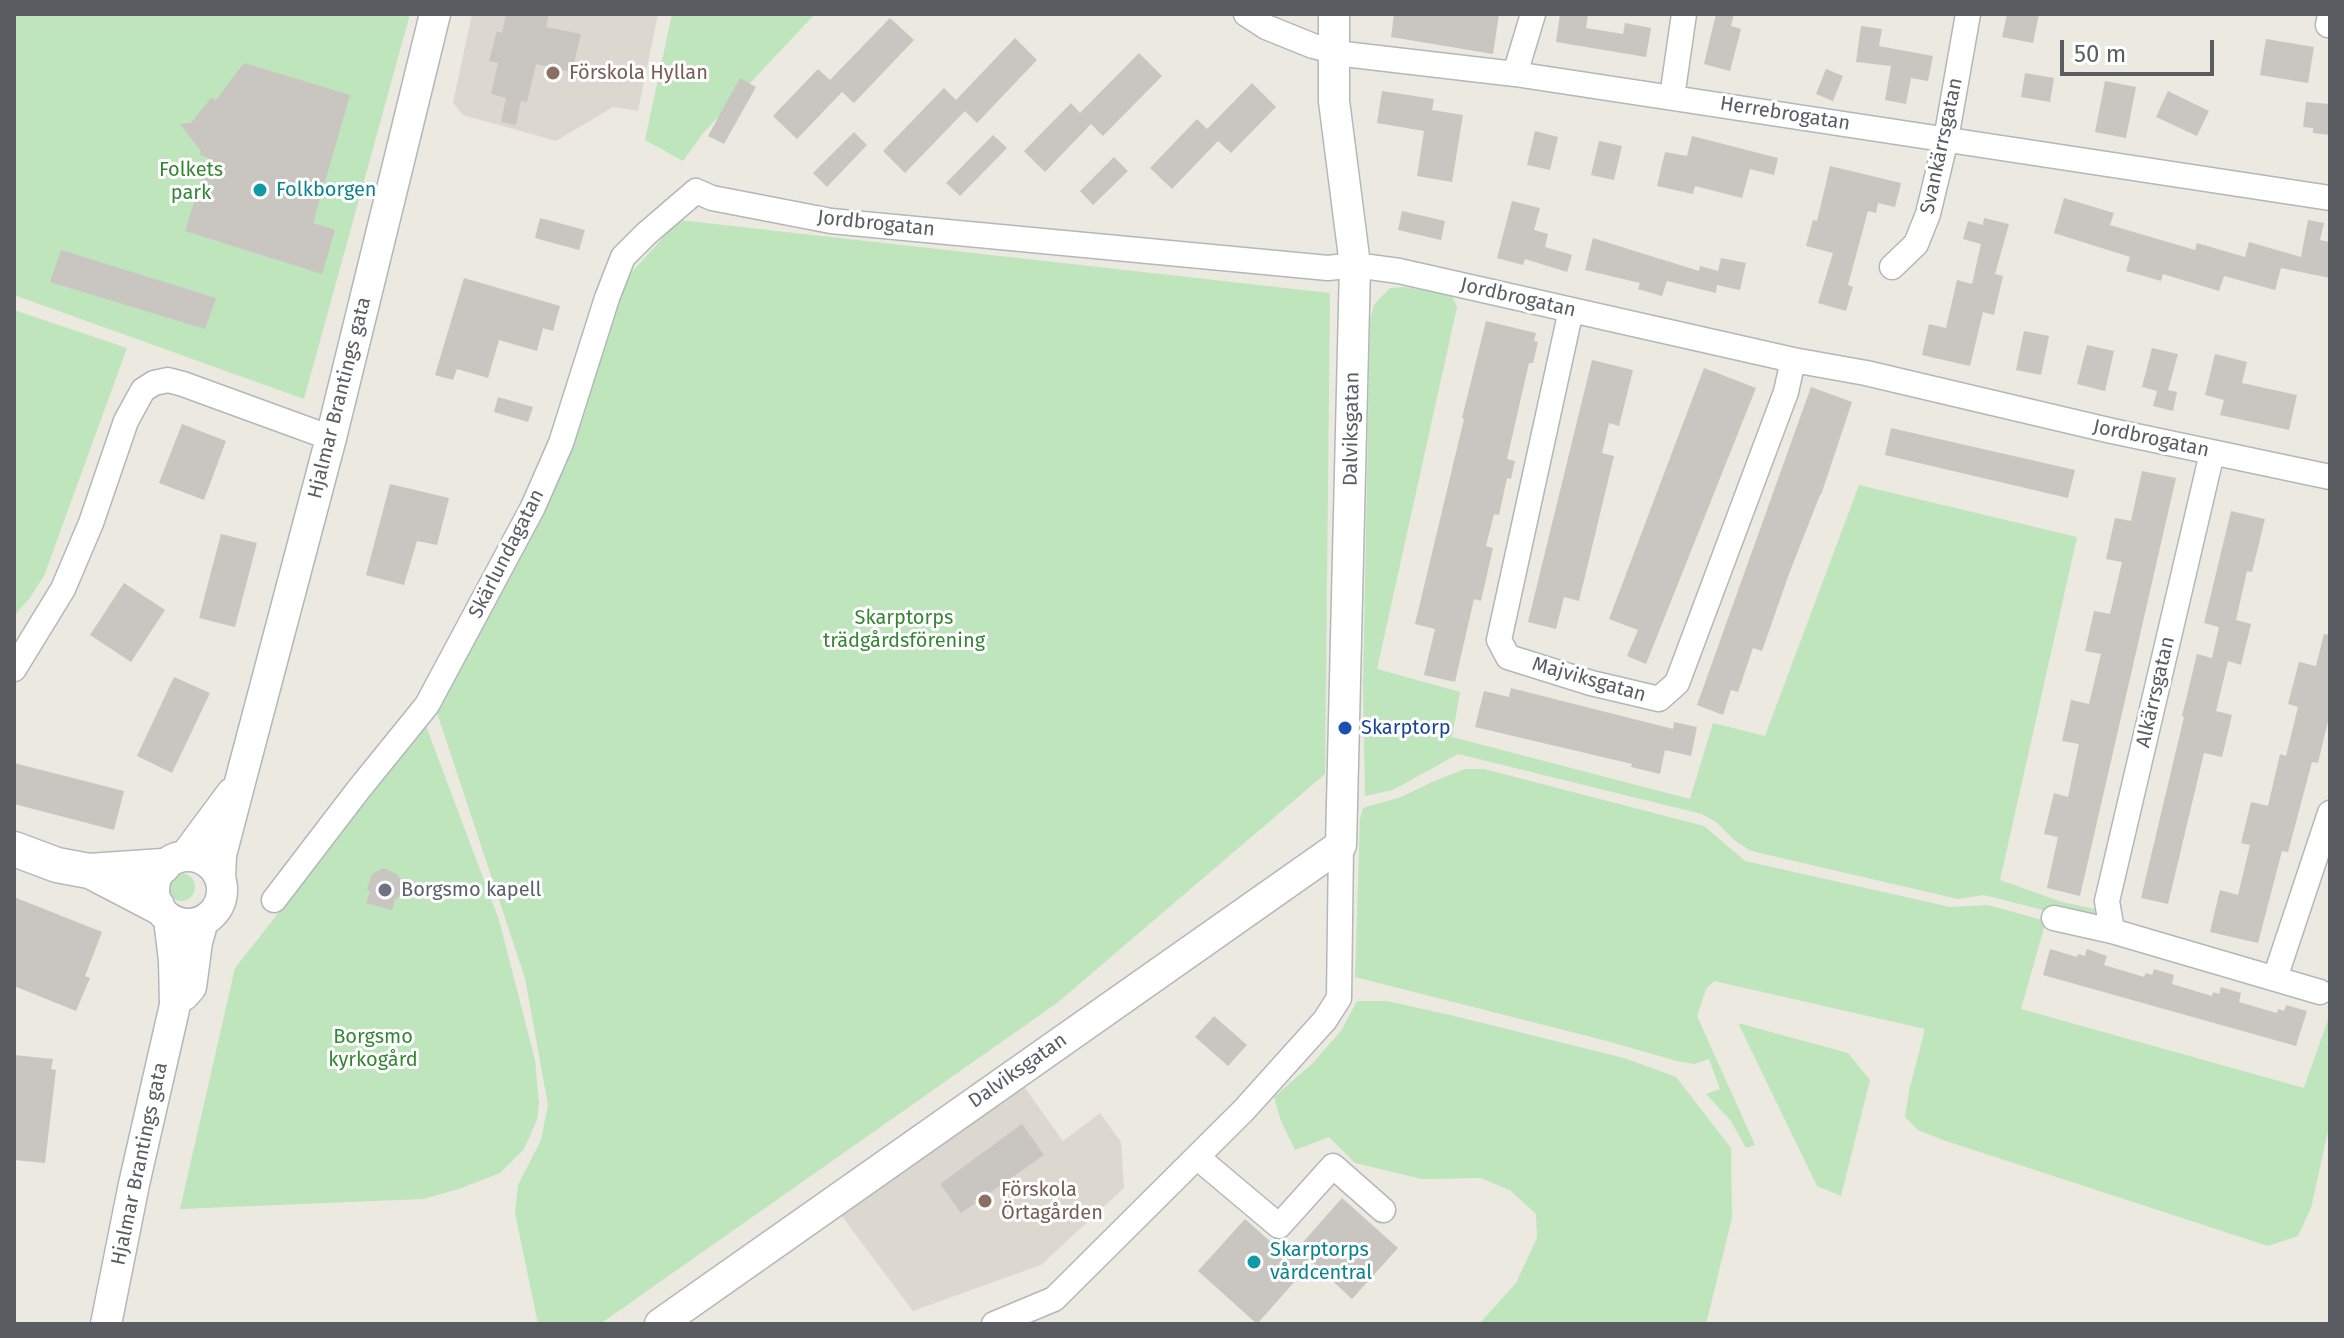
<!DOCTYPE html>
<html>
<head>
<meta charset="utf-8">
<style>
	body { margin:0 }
	#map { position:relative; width:2344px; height:1338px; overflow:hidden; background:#ece9e0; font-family:"Fira Sans",sans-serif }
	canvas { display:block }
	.frame { position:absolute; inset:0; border:16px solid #595d62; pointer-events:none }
	.scale { position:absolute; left:2060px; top:40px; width:154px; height:36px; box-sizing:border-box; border:4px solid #595d62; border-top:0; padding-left:10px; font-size:24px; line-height:28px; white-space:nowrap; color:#595d62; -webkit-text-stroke:6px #fff; paint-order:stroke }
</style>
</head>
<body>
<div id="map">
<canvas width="2344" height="1338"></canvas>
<div class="frame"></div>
<div class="scale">50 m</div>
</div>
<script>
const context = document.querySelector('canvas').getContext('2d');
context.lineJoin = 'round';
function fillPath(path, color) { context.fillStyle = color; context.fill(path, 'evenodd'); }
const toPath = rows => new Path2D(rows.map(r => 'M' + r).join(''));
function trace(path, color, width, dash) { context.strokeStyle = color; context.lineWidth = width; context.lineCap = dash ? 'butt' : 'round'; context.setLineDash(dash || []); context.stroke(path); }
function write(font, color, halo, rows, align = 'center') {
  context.font = font + ' "Fira Sans",sans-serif'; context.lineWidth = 6; context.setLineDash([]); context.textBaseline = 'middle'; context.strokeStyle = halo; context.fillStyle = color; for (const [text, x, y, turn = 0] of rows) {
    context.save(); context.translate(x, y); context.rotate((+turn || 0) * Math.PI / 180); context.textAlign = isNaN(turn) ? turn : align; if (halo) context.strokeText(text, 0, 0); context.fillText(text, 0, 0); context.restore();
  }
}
fillPath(toPath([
	[472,14,658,14,638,111,613,107,556,141,463,115,453,103],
	[1023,1085,1063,1141,1100,1113,1121,1142,1124,1188,1041,1265,913,1311,841,1215]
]), '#dcd8cf');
fillPath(toPath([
	[14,14,410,14,304,399,14,295],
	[672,14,815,14,704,132,683,161,645,140],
	[679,220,1330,293,1325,774,1057,1003,600,1324,538,1324,515,1213,518,1185,541,1140,548,1105,525,978,435,707,541,510,630,274],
	[1404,287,1451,294,1457,307,1377,669,1460,692,1452,737,1690,799,1713,723,1765,736,1859,485,2077,537,2000,880,2062,902,2100,910,2093,923,1996,898,1983,895,1958,899,1751,851,1734,840,1716,822,1702,814,1458,754,1393,790,1365,796,1363,686,1370,321,1374,305,1382,296,1390,288],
	[14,310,127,348,44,576,29,599,14,616],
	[426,726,499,920,535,1060,539,1103,537,1120,524,1149,500,1173,459,1189,423,1199,180,1209,235,968],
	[1465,769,1484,769,1704,826,1745,861,1950,907,1988,905,2046,921,2021,1009,2304,1088,2330,1014,2330,1122,2311,1208,2298,1236,2268,1246,1943,1140,1918,1130,1905,1117,1909,1091,1925,1029,1714,981,1706,989,1697,1016,1755,1145,1746,1148,1731,1121,1706,1094,1720,1089,1709,1059,1694,1064,1677,1061,1607,1041,1355,977,1360,819,1363,808,1401,797,1430,783],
	'167 887a14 14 0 1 1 28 0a14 14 0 1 1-28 0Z',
	[1357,1001,1387,1001,1450,1015,1624,1058,1676,1077,1731,1148,1732,1218,1706,1324,1479,1324,1516,1283,1537,1238,1536,1214,1511,1191,1481,1178,1422,1179,1355,1163,1329,1137,1295,1150,1281,1121,1274,1097,1312,1064,1341,1031],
	[1738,1023,1848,1053,1870,1080,1841,1196,1817,1186]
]), '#bee5bc');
fillPath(toPath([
	[506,14,549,14,546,27,581,34,572,72,536,64,527,102,521,101,516,125,501,122,506,98,491,94,498,63,489,61,497,31,502,33],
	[1394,14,1499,14,1493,54,1391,37],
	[1560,14,1588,14,1586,28,1623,34,1625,23,1651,28,1646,57,1556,42],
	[1716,14,1734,14,1731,26,1741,29,1730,71,1704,64],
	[2007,14,2039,14,2033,43,2002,37],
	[890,18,914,40,854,103,842,92,797,139,773,116,818,69,830,80],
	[1861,26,1882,29,1879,46,1933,56,1928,81,1911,78,1906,104,1885,100,1891,66,1856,62],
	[1015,38,1037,60,977,123,965,111,905,173,883,151,944,88,956,100],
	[2266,39,2314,47,2308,83,2260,75],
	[1139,53,1162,76,1103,136,1091,124,1045,172,1024,151,1071,103,1080,113],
	[244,63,350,95,313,223,335,230,322,274,185,231,208,158,200,155,201,151,180,124,191,123,211,98,216,100],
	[1826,69,1843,76,1833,101,1816,94],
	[2025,73,2054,78,2050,102,2021,97],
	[740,78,756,87,724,144,708,136],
	[2105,81,2136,87,2126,138,2095,132],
	[1252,83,1276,107,1231,153,1218,141,1172,189,1150,168,1197,119,1207,129],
	[1382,91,1434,99,1432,110,1463,115,1452,182,1417,176,1424,131,1377,123],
	[2168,91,2209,111,2197,136,2156,117],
	[2306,102,2330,104,2330,135,2313,133,2313,128,2303,127],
	[1535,131,1558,137,1550,170,1527,165],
	[854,132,867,145,827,187,813,173],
	[993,135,1007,148,960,196,946,183],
	[1692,136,1778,158,1774,175,1750,169,1742,198,1695,186,1693,194,1657,186,1665,152,1687,156],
	[1599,141,1622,146,1614,180,1591,175],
	[1114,157,1128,171,1093,205,1080,191],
	[1830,166,1901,183,1895,207,1878,203,1876,213,1868,211,1848,285,1853,287,1846,311,1818,303,1833,253,1806,246,1813,220,1817,221],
	[2064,198,2114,213,2110,225,2195,250,2197,243,2245,257,2249,242,2301,257,2308,220,2324,223,2320,240,2330,242,2330,278,2281,268,2275,290,2224,276,2219,291,2163,274,2161,281,2126,271,2130,257,2054,233],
	[1512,201,1540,208,1534,230,1548,234,1545,247,1572,255,1567,272,1525,259,1523,265,1497,258],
	[1402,211,1445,221,1441,240,1398,230],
	[540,218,585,230,579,250,535,238],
	[1984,218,2009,224,1995,274,2003,276,1994,315,1983,312,1970,366,1922,355,1929,324,1946,328,1957,280,1972,284,1981,244,1963,239,1968,221,1983,225],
	[1593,238,1699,271,1700,266,1718,271,1721,258,1746,263,1740,290,1717,285,1716,293,1667,281,1662,296,1638,289,1640,283,1585,270],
	[61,250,216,298,205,329,50,282],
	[464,278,560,306,553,331,543,328,537,351,499,340,488,378,457,369,453,380,435,375],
	[1486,321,1536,333,1534,341,1538,342,1533,363,1529,363,1507,459,1515,461,1511,479,1507,478,1499,515,1494,514,1486,546,1493,548,1481,601,1474,599,1455,682,1424,675,1435,629,1415,624,1464,419,1462,418],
	[2024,331,2049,336,2041,375,2016,370],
	[2087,345,2114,351,2105,391,2077,384],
	[2152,348,2178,354,2168,390,2177,392,2173,411,2153,406,2157,391,2142,387],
	[2215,354,2247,362,2242,383,2297,395,2289,430,2220,415,2224,400,2205,395],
	[1592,360,1633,370,1619,426,1609,423,1602,453,1614,456,1579,601,1564,597,1556,629,1528,622],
	[1704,368,1756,388,1646,664,1627,656,1638,630,1609,619],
	[1811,387,1852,402,1821,495,1820,495,1789,574,1762,651,1753,648,1738,692,1731,690,1723,715,1697,705],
	[498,397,533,407,528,422,494,412],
	[182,424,226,441,204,500,159,483],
	[1891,428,2075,470,2068,498,1885,455],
	[2142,471,2176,478,2080,896,2047,888,2058,837,2044,834,2054,793,2068,797,2079,744,2062,741,2071,700,2089,704,2101,654,2085,651,2094,611,2110,614,2122,562,2106,559,2115,518,2131,521],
	[390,484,449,498,437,545,417,541,404,585,366,575],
	[2231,511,2265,519,2252,572,2247,571,2236,620,2251,624,2241,665,2228,661,2216,711,2232,715,2222,757,2204,753,2168,904,2141,898,2184,717,2182,716,2197,654,2212,658,2219,627,2204,623],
	[221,534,257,543,235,627,199,618],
	[124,583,165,610,131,662,90,635],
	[2324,634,2330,635,2330,713,2318,763,2312,762,2288,852,2282,851,2258,943,2210,932,2220,890,2238,895,2250,845,2241,843,2251,802,2268,806,2280,754,2286,756,2298,707,2288,704,2299,662,2316,666],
	[174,677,210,693,172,773,137,756],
	[1511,688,1673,729,1674,722,1697,727,1691,756,1665,750,1660,774,1631,767,1632,764,1475,727,1484,691,1509,697],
	[14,763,124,791,114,830,14,804],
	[383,868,397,874,403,885,399,897,395,899,392,910,366,903,370,892,367,889,372,874],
	[14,897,102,932,85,976,90,978,76,1011,14,986],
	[2050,949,2077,957,2078,954,2085,956,2087,949,2107,956,2104,965,2144,977,2146,973,2152,975,2154,969,2174,975,2172,984,2212,996,2213,992,2219,994,2221,987,2241,993,2239,1002,2277,1013,2278,1009,2284,1011,2286,1005,2307,1011,2296,1046,2043,975],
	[1214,1016,1247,1045,1228,1066,1195,1037],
	[14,1055,53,1059,51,1069,56,1070,45,1163,14,1160],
	[1022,1124,1044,1155,961,1213,940,1184],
	[1342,1198,1398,1248,1352,1299,1312,1262,1257,1324,1198,1271,1245,1219,1289,1258]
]), '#c9c5c0');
const minor = toPath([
	[1246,14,1266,27,1313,46,1344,54,1515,74,2330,198],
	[2328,25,2330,15],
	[1515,74,1533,14],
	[1672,97,1684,14],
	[1892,267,1916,244,1928,214,1946,139,1968,14],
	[1571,310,1499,640,1508,657,1591,683,1659,699,1677,683,1786,392,1793,360],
	[14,669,63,589,91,523,126,421,143,390,154,383,168,380,183,384,331,438],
	[274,900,359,789,427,705,533,507,561,443,607,298,623,257,646,234,696,191,712,198,831,221,1328,268,1355,265,1399,271,1793,360,1866,373,2112,431,2330,477],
	[2054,918,2112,931,2320,992],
	[2112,931,2107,901,2212,453],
	[2275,978,2330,813],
	[1197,1157,1279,1226,1333,1166,1383,1210],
	[994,1324,1054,1299,1244,1110,1325,1020,1339,998,1341,845]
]);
const tertiary = toPath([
	[186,855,232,793],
	'154 890a34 34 0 1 1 68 0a34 34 0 1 1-68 0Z',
	[220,878,221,855,240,782,331,438,435,14],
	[184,995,191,987,197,942,203,921],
	[106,1324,134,1184,175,1005,174,960,169,919],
	[660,1324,1341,845,1355,265,1334,101,1334,14]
]);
const secondary = toPath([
	[14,849,57,865,89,871,163,866],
	[90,871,157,906]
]);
trace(minor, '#b3b7bb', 27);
trace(tertiary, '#b3b7bb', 33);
trace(secondary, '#b4b8be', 37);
trace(minor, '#fff', 24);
trace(tertiary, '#fff', 30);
trace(secondary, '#fff', 34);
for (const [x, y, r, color] of [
	[553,73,8,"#8d6e63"],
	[260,190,8,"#0f9aa8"],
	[1345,728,8,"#1a4fb4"],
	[385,890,8,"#6b7280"],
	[985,1201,8,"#8d6e63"],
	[1254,1262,8,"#0f9aa8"]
]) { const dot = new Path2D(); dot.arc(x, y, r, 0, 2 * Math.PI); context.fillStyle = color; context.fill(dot); trace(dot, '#fff', 3); }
write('20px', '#785e54', '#fff', [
	["Förskola Hyllan",569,73],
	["Förskola",1001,1190],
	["Örtagården",1001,1213]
], 'left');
write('20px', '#595d62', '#fff', [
	["Herrebrogatan",1785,114,9],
	["Svankärrsgatan",1942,146,-78],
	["Jordbrogatan",876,224,6],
	["Jordbrogatan",1518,298,13],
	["Hjalmar Brantings gata",340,398,-76],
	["Dalviksgatan",1352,429,-89],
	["Jordbrogatan",2151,439,12],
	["Skärlundagatan",507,554,-63],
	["Majviksgatan",1589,680,16],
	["Alkärrsgatan",2156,692,-77],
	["Dalviksgatan",1018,1071,-35],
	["Hjalmar Brantings gata",140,1164,-78]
]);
write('20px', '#358634', '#fff', [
	["Folkets",191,170],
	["park",191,193],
	["Skarptorps",904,618],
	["trädgårdsförening",904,641],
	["Borgsmo",373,1037],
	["kyrkogård",373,1060]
]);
write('20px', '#0d838f', '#fff', [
	["Folkborgen",276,190],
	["Skarptorps",1270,1250],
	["vårdcentral",1270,1273]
], 'left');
write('20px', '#164399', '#fff', [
	["Skarptorp",1361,728]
], 'left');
write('20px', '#5b616d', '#fff', [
	["Borgsmo kapell",401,890]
], 'left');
</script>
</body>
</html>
